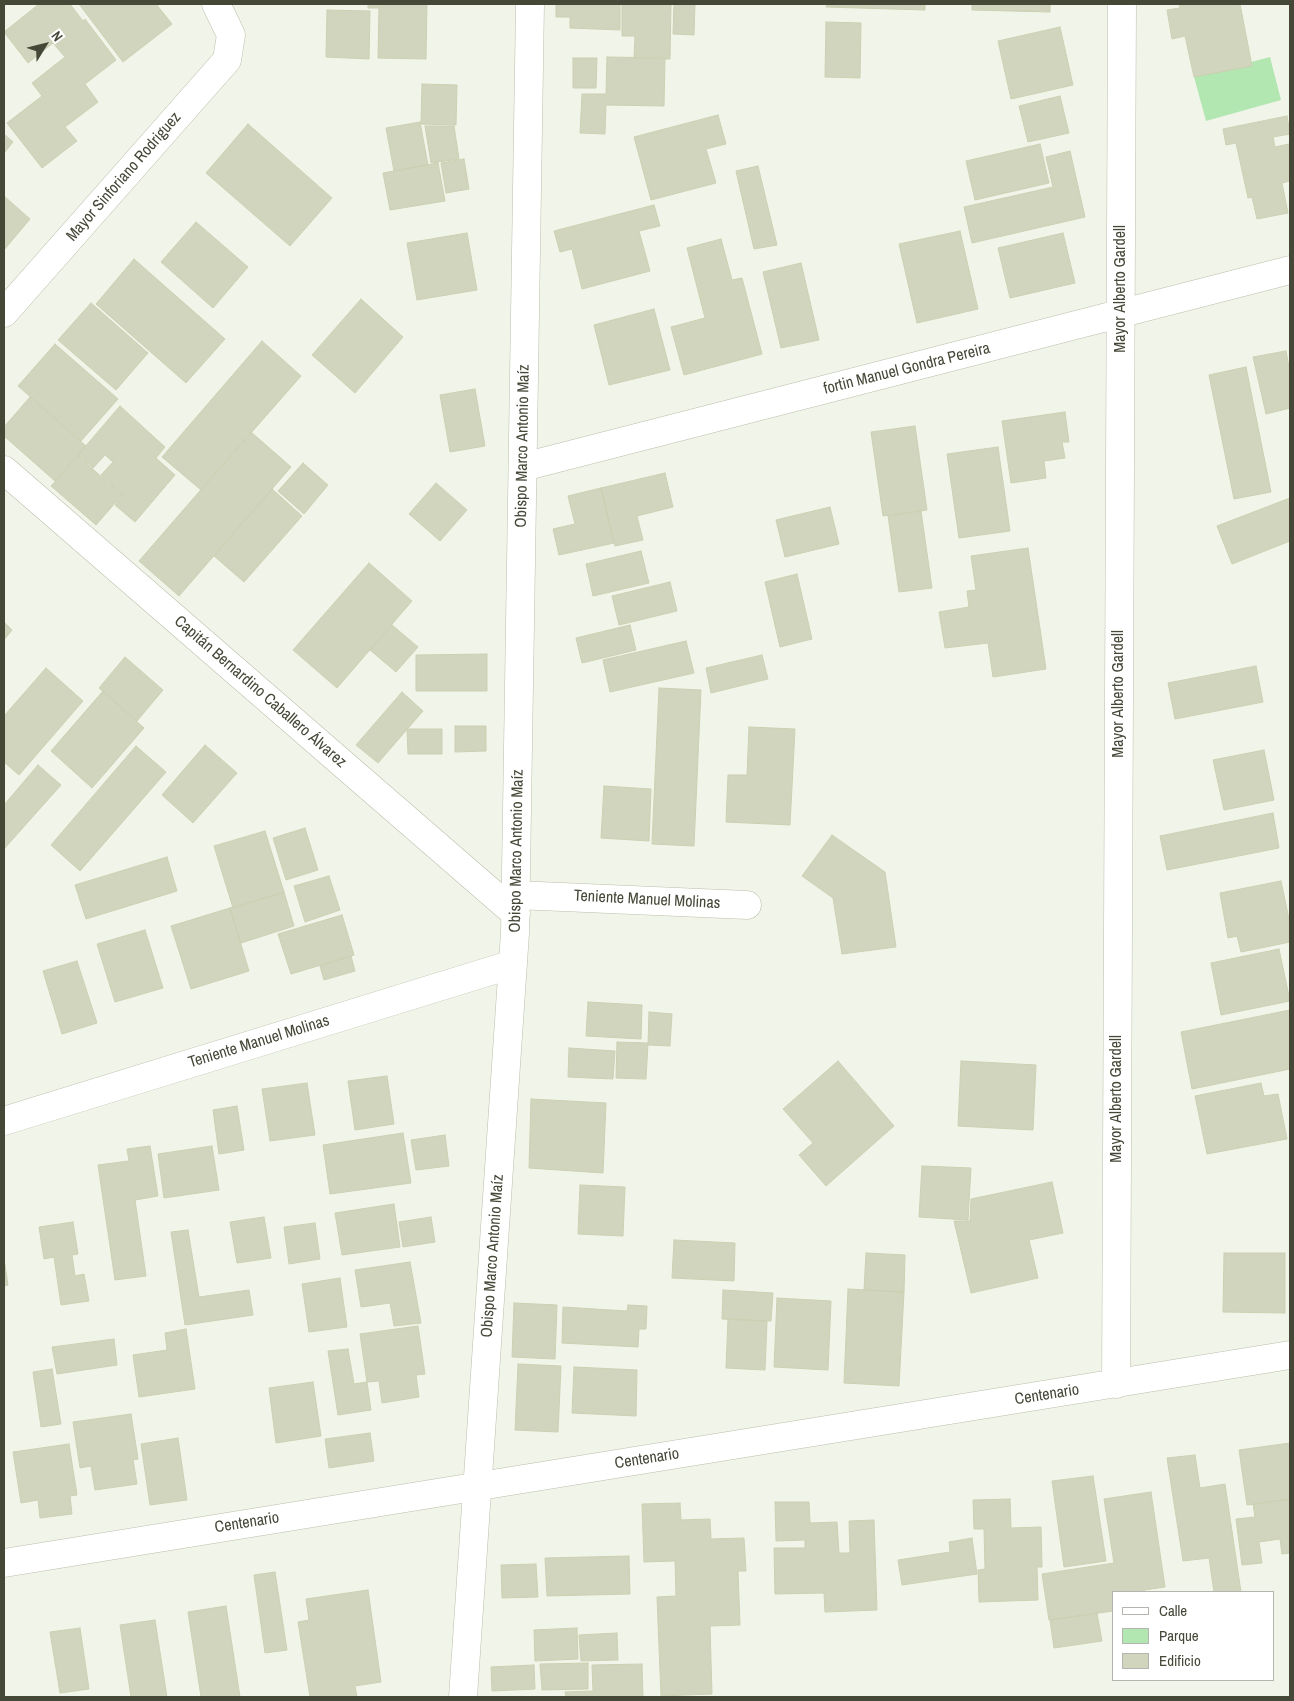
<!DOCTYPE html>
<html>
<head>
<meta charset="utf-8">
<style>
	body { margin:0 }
	#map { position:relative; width:1294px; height:1701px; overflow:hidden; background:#f1f4e9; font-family:"Archivo Narrow",sans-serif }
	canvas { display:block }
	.frame { position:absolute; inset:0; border:5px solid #454737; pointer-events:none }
	.legend { position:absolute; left:1112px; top:1591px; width:162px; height:90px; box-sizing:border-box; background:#fff; border:1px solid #b5b5af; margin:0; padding:6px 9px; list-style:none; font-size:15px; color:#454737 }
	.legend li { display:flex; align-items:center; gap:10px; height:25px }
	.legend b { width:25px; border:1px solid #b5b5af }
	.north { position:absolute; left:20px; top:20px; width:50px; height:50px; -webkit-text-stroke:4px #fff; paint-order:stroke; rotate:54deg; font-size:14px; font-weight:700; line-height:20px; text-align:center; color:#454737 }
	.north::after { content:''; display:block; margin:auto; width:18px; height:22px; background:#454737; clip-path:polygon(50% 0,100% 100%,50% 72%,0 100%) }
</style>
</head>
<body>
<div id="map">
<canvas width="1294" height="1701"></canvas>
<div class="frame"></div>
<ul class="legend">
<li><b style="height:6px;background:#fff"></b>Calle</li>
<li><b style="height:14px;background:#b2e7b2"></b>Parque</li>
<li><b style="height:14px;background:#d2d5be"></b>Edificio</li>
</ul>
<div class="north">N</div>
</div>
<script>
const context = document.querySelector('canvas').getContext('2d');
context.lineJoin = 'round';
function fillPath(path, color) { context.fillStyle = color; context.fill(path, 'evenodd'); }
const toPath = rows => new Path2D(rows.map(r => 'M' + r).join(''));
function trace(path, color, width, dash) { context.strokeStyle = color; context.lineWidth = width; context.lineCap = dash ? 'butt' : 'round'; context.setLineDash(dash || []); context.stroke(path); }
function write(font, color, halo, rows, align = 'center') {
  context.font = font + ' "Archivo Narrow",sans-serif'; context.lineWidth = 4; context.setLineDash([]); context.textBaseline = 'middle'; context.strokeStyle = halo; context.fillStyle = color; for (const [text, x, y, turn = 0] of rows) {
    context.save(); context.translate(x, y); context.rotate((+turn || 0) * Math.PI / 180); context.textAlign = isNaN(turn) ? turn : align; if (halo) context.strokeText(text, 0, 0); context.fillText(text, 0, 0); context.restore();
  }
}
fillPath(toPath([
	[1270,57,1281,100,1206,121,1194,77]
]), '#b2e7b2');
const building = toPath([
	[39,4,70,4,83,21,85,19,116,60,85,84,98,102,65,127,77,141,42,168,7,123,42,96,32,83,65,57,53,43,28,63,4,32,39,4],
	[79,4,156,4,172,24,123,62,79,4],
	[368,4,427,4,426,59,378,58,379,8,368,8,368,4],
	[556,4,620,4,620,30,570,28,570,17,556,17,556,4],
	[622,4,671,4,670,59,634,58,635,36,622,36,622,4],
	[674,4,695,4,694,35,673,34,674,4],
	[827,4,925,4,925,10,826,7,827,4],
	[972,4,1050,4,1050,12,972,10,972,4],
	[1179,4,1240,4,1252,66,1194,77,1185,36,1172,39,1167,10,1180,8,1179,4],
	[327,10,370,11,369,59,326,57,327,10],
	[826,22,861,23,860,78,825,77,826,22],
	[1060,27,1073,85,1011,99,998,41,1060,27],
	[607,57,665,58,664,106,606,105,605,134,580,133,582,94,606,94,607,57],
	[573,58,597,58,596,88,573,88,573,58],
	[422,84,457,85,456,125,421,124,422,84],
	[1060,96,1069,133,1028,142,1019,106,1060,96],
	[718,115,726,144,706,149,716,183,651,200,634,137,718,115],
	[1287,116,1290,134,1273,137,1275,147,1289,144,1290,152,1290,181,1282,183,1288,213,1257,219,1252,197,1248,198,1236,143,1226,145,1223,129,1287,116],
	[420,122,428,165,394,171,386,128,420,122],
	[248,124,332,198,290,246,206,173,248,124],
	[425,126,454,126,459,159,431,163,425,126],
	[4,134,13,142,4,153,4,134],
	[1040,144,1049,183,975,200,966,161,1040,144],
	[1070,151,1085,217,972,243,964,207,1053,187,1046,157,1070,151],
	[464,159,469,189,446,193,441,163,464,159],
	[438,163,445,201,390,210,383,173,438,163],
	[758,166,777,245,754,249,736,171,758,166],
	[4,196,30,219,4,250,4,196],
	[654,205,660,226,639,231,650,271,582,289,572,249,560,252,554,231,654,205],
	[196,222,248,267,213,308,161,262,196,222],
	[960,231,978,309,917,323,899,244,960,231],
	[467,233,477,290,417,300,407,243,467,233],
	[1063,233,1075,283,1010,298,998,248,1063,233],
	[721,239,732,280,742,278,762,354,684,375,671,327,705,318,687,248,721,239],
	[134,259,225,339,186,383,96,304,134,259],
	[801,263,819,340,781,348,763,272,801,263],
	[361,299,403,337,355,393,312,355,361,299],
	[91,303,148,353,116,390,58,340,91,303],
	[654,309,670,370,609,385,594,325,654,309],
	[262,341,301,376,201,490,162,457,262,341],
	[55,344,118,399,81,441,18,386,55,344],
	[1286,351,1290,373,1290,408,1266,414,1253,357,1286,351],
	[1246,367,1271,492,1234,499,1209,375,1246,367],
	[475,389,485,446,450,452,440,395,475,389],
	[30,397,86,446,55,481,4,436,4,427,30,397],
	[120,406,165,447,156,458,175,475,135,522,115,505,123,495,101,475,113,462,105,455,93,468,78,455,120,406],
	[1065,412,1069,442,1062,442,1065,458,1044,461,1046,478,1011,483,1002,421,1065,412],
	[915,426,927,510,883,516,871,432,915,426],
	[251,432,291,467,179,596,139,561,251,432],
	[998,447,1010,531,959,538,947,454,998,447],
	[78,456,122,495,96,525,51,486,78,456],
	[303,463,328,485,304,514,278,491,303,463],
	[665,473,673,507,637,516,643,540,615,546,601,488,665,473],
	[436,483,467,510,440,541,409,514,436,483],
	[601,488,614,543,559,555,553,529,575,524,568,496,601,488],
	[272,489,302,516,244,582,214,556,272,489],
	[1290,498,1290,541,1232,564,1217,526,1290,498],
	[830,507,839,544,785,557,776,520,830,507],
	[921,511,932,588,899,592,888,516,921,511],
	[1028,548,1046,669,993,677,988,643,945,648,939,612,969,607,967,591,976,590,971,556,1028,548],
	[641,551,649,583,593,596,586,564,641,551],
	[369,563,412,601,337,688,293,650,369,563],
	[797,574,812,639,780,647,765,582,797,574],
	[670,582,677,611,619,625,612,596,670,582],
	[4,622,12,630,4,640,4,622],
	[392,625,418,647,396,672,370,650,392,625],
	[630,625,636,650,582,663,576,638,630,625],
	[686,641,694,673,610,692,603,660,686,641],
	[487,654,487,691,416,691,416,655,487,654],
	[762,655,768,679,711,693,706,668,762,655],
	[125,657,163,690,137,721,99,688,125,657],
	[1256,666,1263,702,1175,719,1168,683,1256,666],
	[46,668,83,701,19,775,4,762,4,716,46,668],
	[659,688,701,690,694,846,652,844,659,688],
	[103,691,144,728,92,788,51,751,103,691],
	[402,692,423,711,378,763,356,745,402,692],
	[455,726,486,726,486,751,455,752,455,726],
	[749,727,795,729,790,825,726,822,728,775,747,775,749,727],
	[407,729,442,729,442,754,408,754,407,729],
	[205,745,237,773,193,823,162,795,205,745],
	[136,746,166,772,80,871,51,845,136,746],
	[1264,750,1274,800,1224,810,1213,760,1264,750],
	[38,765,61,785,4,849,4,805,38,765],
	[604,786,651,789,649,841,601,838,604,786],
	[1273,813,1279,848,1167,870,1160,836,1273,813],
	[305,828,318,870,286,880,273,838,305,828],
	[265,831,284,892,233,908,214,846,265,831],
	[832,835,885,872,896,947,842,954,833,898,802,876,832,835],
	[167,857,177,891,86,919,75,885,167,857],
	[329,876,340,910,305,922,294,886,329,876],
	[1281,881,1290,924,1290,942,1241,952,1237,936,1228,938,1220,893,1281,881],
	[284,892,294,926,241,943,230,908,284,892],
	[230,908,249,971,191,989,171,926,230,908],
	[342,915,354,955,291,974,278,934,342,915],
	[145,930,163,988,115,1002,97,944,145,930],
	[1279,949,1290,1001,1221,1015,1211,963,1279,949],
	[351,956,355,971,324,980,320,966,351,956],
	[77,961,97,1023,62,1034,43,971,77,961],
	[588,1002,642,1005,641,1039,586,1036,588,1002],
	[1290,1010,1290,1069,1192,1089,1181,1032,1290,1010],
	[649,1012,672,1014,670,1046,648,1045,649,1012],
	[617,1042,648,1043,646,1079,616,1078,617,1042],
	[569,1048,615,1051,613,1079,568,1077,569,1048],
	[838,1061,894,1126,826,1186,799,1155,813,1143,783,1109,838,1061],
	[961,1061,1036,1065,1033,1130,958,1126,961,1061],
	[387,1076,394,1124,355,1130,348,1081,387,1076],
	[307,1083,315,1135,270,1141,262,1089,307,1083],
	[1261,1083,1264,1096,1278,1094,1287,1139,1207,1154,1195,1096,1261,1083],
	[531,1099,606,1103,603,1173,529,1168,531,1099],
	[237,1106,244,1150,219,1154,213,1110,237,1106],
	[403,1133,411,1183,330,1194,323,1145,403,1133],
	[445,1135,449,1166,416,1170,411,1140,445,1135],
	[150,1146,158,1196,135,1200,146,1276,115,1280,98,1165,129,1161,127,1149,150,1146],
	[212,1146,219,1190,164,1198,158,1154,212,1146],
	[922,1166,971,1168,968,1220,919,1217,922,1166],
	[1052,1182,1063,1233,1029,1240,1038,1278,971,1293,954,1221,970,1221,971,1199,1052,1182],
	[580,1185,625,1187,623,1236,578,1234,580,1185],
	[394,1204,400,1247,342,1255,335,1213,394,1204],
	[264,1217,271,1258,237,1263,230,1222,264,1217],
	[431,1217,435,1242,403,1247,399,1222,431,1217],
	[73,1222,78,1254,72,1255,75,1276,84,1274,89,1301,61,1305,54,1257,44,1259,39,1227,73,1222],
	[315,1223,320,1259,289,1264,284,1227,315,1223],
	[188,1230,199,1297,249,1290,253,1315,185,1325,171,1232,188,1230],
	[674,1240,735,1243,734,1281,672,1278,674,1240],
	[866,1253,905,1255,904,1292,864,1290,866,1253],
	[1224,1253,1285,1253,1285,1313,1223,1312,1224,1253],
	[4,1259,8,1285,4,1286,4,1259],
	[410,1262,421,1323,394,1326,390,1303,361,1307,355,1270,410,1262],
	[340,1278,347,1327,309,1332,302,1284,340,1278],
	[848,1289,904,1292,899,1386,844,1383,848,1289],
	[723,1290,773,1293,771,1321,722,1319,723,1290],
	[777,1298,831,1301,828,1370,774,1367,777,1298],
	[514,1303,557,1305,555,1359,512,1357,514,1303],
	[628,1305,647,1306,646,1329,639,1329,638,1347,562,1343,563,1307,627,1311,628,1305],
	[728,1319,767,1321,765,1370,726,1368,728,1319],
	[418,1326,425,1374,416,1375,419,1397,382,1403,379,1381,367,1382,360,1334,418,1326],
	[186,1329,195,1389,139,1397,133,1355,167,1350,165,1333,186,1329],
	[114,1339,117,1365,57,1374,52,1347,114,1339],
	[348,1349,354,1384,367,1382,371,1410,338,1415,328,1351,348,1349],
	[518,1364,561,1366,558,1432,515,1430,518,1364],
	[574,1367,637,1370,636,1416,572,1413,574,1367],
	[52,1369,61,1424,41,1427,33,1372,52,1369],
	[313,1382,321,1436,276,1443,269,1388,313,1382],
	[131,1414,138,1459,133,1460,137,1484,95,1490,91,1466,80,1468,73,1422,131,1414],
	[370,1433,374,1461,329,1468,325,1439,370,1433],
	[178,1438,187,1500,150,1505,141,1444,178,1438],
	[1290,1443,1290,1499,1247,1505,1239,1450,1290,1443],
	[69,1444,77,1495,70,1496,72,1514,40,1518,38,1500,21,1503,13,1452,69,1444],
	[1195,1455,1200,1488,1225,1484,1241,1592,1214,1592,1209,1558,1183,1561,1167,1458,1195,1455],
	[1093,1476,1106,1561,1064,1567,1052,1481,1093,1476],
	[1151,1492,1165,1587,1144,1590,1145,1592,1113,1592,1113,1611,1049,1620,1042,1574,1114,1563,1104,1499,1151,1492],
	[1010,1499,1011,1528,1041,1527,1042,1567,1037,1567,1038,1600,979,1602,978,1570,985,1569,984,1529,974,1529,973,1500,1010,1499],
	[1290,1499,1290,1553,1282,1554,1280,1539,1259,1542,1262,1563,1242,1565,1236,1519,1255,1517,1253,1504,1290,1499],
	[775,1502,809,1502,810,1523,837,1522,839,1553,850,1553,849,1521,874,1520,877,1610,825,1612,824,1593,775,1594,774,1548,805,1548,805,1540,776,1541,775,1502],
	[680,1503,681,1520,710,1519,711,1539,744,1538,746,1571,738,1571,740,1625,710,1626,712,1694,661,1696,657,1597,676,1596,675,1561,644,1562,642,1504,680,1503],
	[972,1538,977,1574,902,1585,898,1560,950,1552,949,1542,972,1538],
	[629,1556,630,1594,547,1596,545,1558,629,1556],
	[536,1564,538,1597,502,1598,501,1565,536,1564],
	[275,1572,287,1650,265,1653,254,1575,275,1572],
	[368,1590,381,1682,355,1686,357,1697,310,1697,298,1622,309,1620,306,1599,368,1590],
	[226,1606,240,1697,201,1697,188,1612,226,1606],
	[1097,1613,1102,1641,1054,1648,1050,1620,1097,1613],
	[155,1620,167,1697,131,1697,120,1625,155,1620],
	[80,1628,89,1689,60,1693,50,1632,80,1628],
	[577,1628,578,1659,535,1661,534,1630,577,1628],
	[617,1633,618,1660,581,1661,579,1635,617,1633],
	[588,1663,588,1689,542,1690,540,1664,588,1663],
	[642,1664,643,1697,566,1697,565,1692,593,1691,592,1665,642,1664],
	[534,1665,535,1689,492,1691,491,1667,534,1665]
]);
fillPath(building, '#d2d5be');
trace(building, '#cbd0b1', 1);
const minor = toPath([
	[4,313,227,60,231,35,216,4],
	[523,467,1290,270],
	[4,470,516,914],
	[516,895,747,905],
	[4,1121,513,964],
	[1116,1384,1122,4],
	[4,1563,1290,1355],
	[463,1697,515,933,530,4]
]);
trace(minor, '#bbbfab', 29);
trace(minor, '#fff', 28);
write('16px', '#454737', '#fff', [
	["Mayor Sinforiano Rodriguez",124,177,-49],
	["Mayor Alberto Gardell",1121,289,-90],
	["fortin Manuel Gondra Pereira",907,369,-14],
	["Obispo Marco Antonio Maíz",523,446,-89],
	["Capitán Bernardino Caballero Álvarez",260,692,41],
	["Mayor Alberto Gardell",1119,694,-90],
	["Obispo Marco Antonio Maíz",517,851,-89],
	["Teniente Manuel Molinas",647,900,3],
	["Teniente Manuel Molinas",259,1042,-17],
	["Mayor Alberto Gardell",1117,1099,-90],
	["Obispo Marco Antonio Maíz",493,1256,-86],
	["Centenario",1047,1395,-9],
	["Centenario",647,1459,-9],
	["Centenario",247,1523,-9]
]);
</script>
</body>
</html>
